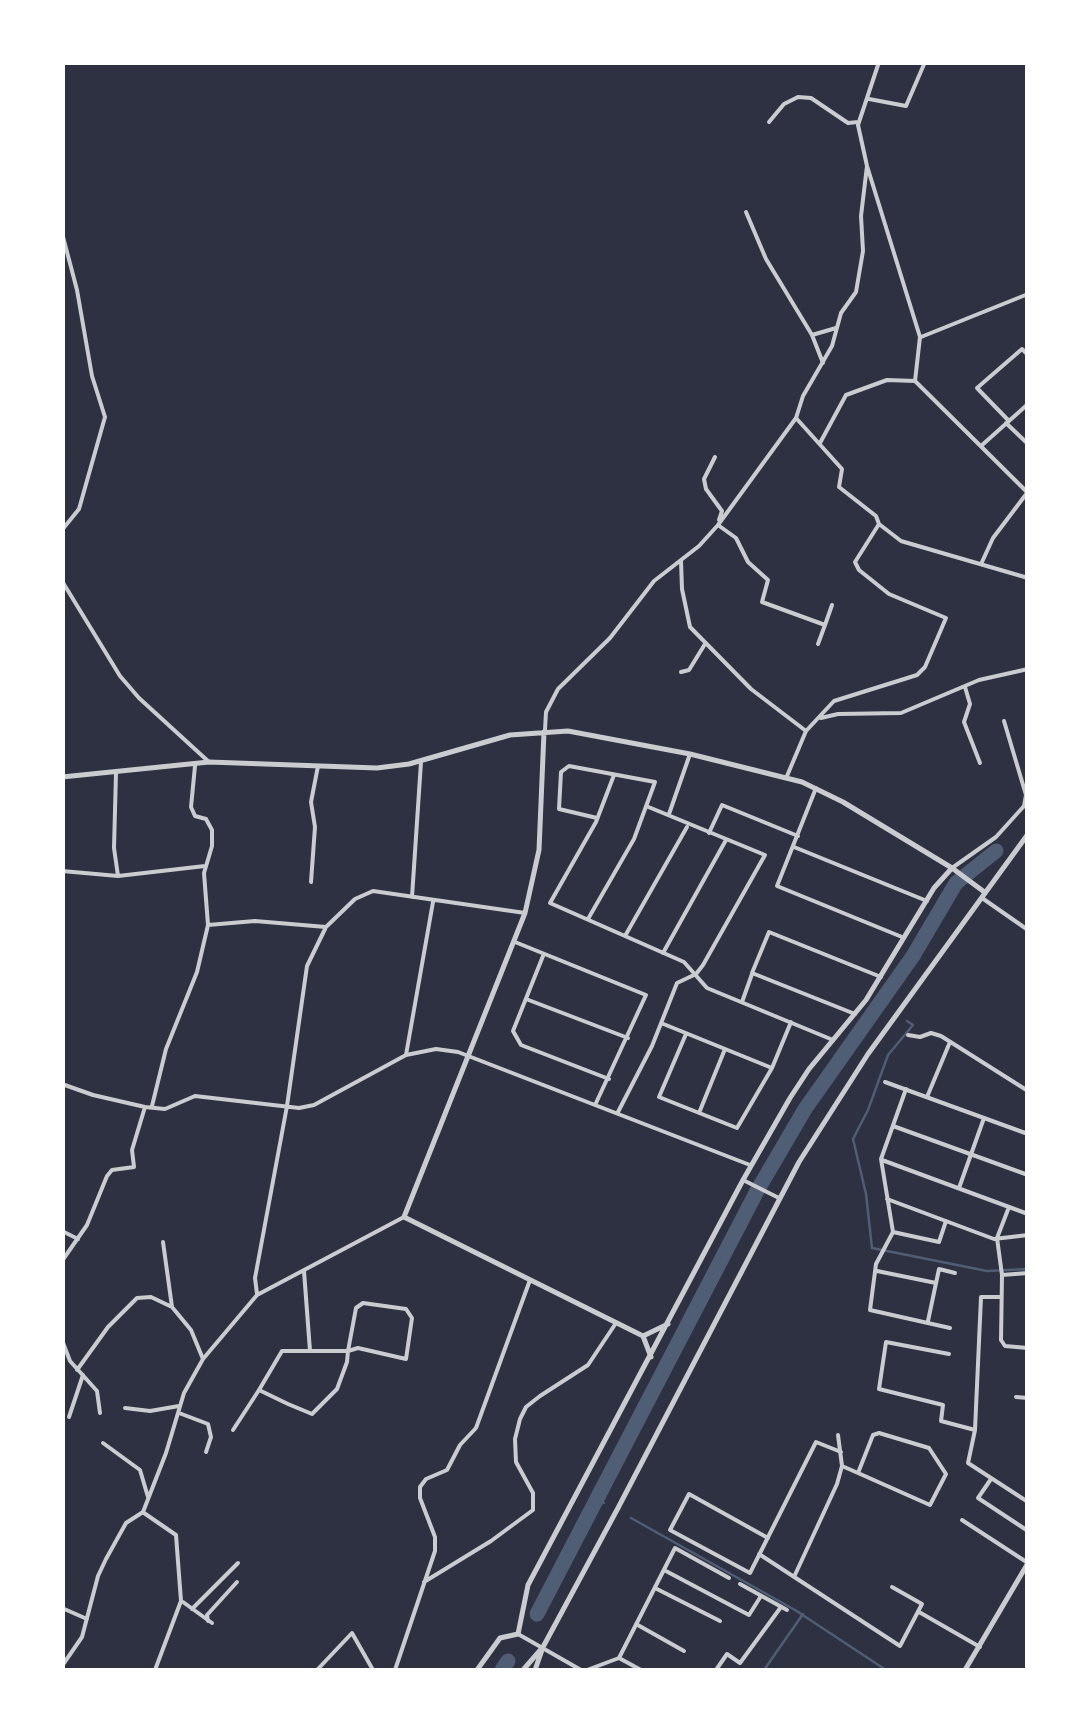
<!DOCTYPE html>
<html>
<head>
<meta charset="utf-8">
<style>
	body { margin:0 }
	#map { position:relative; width:1090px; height:1733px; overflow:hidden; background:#2d3142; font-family:Bitter,serif }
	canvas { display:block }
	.frame { position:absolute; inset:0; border:65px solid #fff; pointer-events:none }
</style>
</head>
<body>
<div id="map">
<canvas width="1090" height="1733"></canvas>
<div class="frame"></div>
</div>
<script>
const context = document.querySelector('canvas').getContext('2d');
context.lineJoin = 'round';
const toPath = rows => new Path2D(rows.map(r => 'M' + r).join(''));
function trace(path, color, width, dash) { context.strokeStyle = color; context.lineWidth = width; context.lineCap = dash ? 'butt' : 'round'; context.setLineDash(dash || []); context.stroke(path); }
trace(toPath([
	[880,999,887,1004],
	[907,1021,913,1025,888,1055,868,1110,853,1139,866,1194,872,1248,987,1271,1028,1269],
	[598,1500,604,1503],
	[631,1518,795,1610,886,1670],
	[764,1670,803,1614]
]), '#4f5d75', 2.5);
trace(toPath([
	[537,1614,757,1191,805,1109,913,956,956,883,996,851],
	[502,1670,508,1661]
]), '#4f5d75', 15);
trace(toPath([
	[879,62,858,125,867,166,920,337,915,381],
	[869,99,906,106,925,62],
	[769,122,784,104,798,97,811,98,848,123,858,122],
	[746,212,766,259,812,335,823,363],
	[62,233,77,290,92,376,105,417,79,509,62,530],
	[812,335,836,328],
	[921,337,1028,294],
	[796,418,842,469,839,487,876,516,879,524,901,541,1028,578],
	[1009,421,977,388,1022,349,1028,355],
	[1006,423,1028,444],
	[820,443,846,395,887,380,915,381,1028,493],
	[981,446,1028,404],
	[715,457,704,479,706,489,722,511,719,520],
	[718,525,736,538,748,562,768,580,762,602,825,625,818,644],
	[681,561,682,589,690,627,751,689,806,731],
	[982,562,993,538,1027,493],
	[62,581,120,676,139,698,209,762],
	[825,625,832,605],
	[681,672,689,670,705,644],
	[965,687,970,704,964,722,980,763],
	[821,718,838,714,901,713,979,680,1028,669],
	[1004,721,1026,795,1024,806],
	[545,730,546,712,558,689,610,638,654,581,699,546,718,525,796,418,803,396,832,346,841,313,856,292,863,251,861,216,867,166],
	[195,766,191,807,195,816,206,819,212,830,212,846,204,873,208,925,255,921,326,927],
	[116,773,114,848,118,876],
	[614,775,596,822,550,903,684,962,707,988,833,1040],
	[787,776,806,731,834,701,917,675,925,667,946,618,889,594,859,570,855,562,879,524],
	[816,788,777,886,902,937],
	[669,814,690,754],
	[709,833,722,805,798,836],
	[794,847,927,901],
	[952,868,996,837,1024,806,1028,807],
	[62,871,118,876,205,866],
	[311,882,315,827,311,802,318,766],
	[412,897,421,762],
	[982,898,1028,930],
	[588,919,634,839,655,782,569,766,561,772,559,809,597,818],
	[625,936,687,827],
	[515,942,646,995,596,1103],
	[663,953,726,840],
	[543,956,513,1031,521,1045,609,1079],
	[526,999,628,1038],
	[742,1002,752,974],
	[855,1014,752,973,769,932,881,977],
	[661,1023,772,1068],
	[686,1034,659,1097,737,1128,772,1068,791,1022],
	[908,1035,920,1037,931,1033,941,1036,1028,1091],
	[406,1055,433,902],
	[885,1082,1028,1134],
	[62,1084,93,1095,145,1107,165,1109,195,1096,299,1108,314,1105,406,1055,436,1049,458,1052,750,1165],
	[906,1089,881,1159,893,1232,876,1264,870,1310,950,1328],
	[927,1097,950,1042],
	[152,1106,166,1049,197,972,208,925],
	[618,1112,652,1046,677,983,696,974,703,965,765,855,646,806],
	[699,1113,725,1049],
	[893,1126,1028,1175],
	[882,1160,1028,1214],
	[743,1180,779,1198],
	[959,1188,984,1118],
	[887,1199,994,1239,1028,1235],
	[1009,1207,997,1238,1002,1275,1001,1340,1005,1346,1028,1348],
	[62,1231,78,1239],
	[893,1232,939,1242,946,1221],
	[163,1242,172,1307,191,1330,203,1359],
	[62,1261,87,1225,107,1176,112,1170,134,1167,132,1150,145,1107],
	[304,1271,310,1351,282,1351,259,1390,288,1404,312,1414,337,1389,347,1362,348,1351,356,1308,363,1303,406,1309,412,1318,406,1359,358,1348,348,1351,310,1351],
	[877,1271,936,1283],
	[1002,1275,1028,1273],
	[257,1294,255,1278,287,1106,307,966,326,927,355,899,373,891,525,913],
	[928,1321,939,1269,955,1273],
	[62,1340,70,1361,97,1391,100,1413],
	[949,1354,886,1342,879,1389,943,1405,941,1421,975,1430,968,1463,1028,1502],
	[77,1370,108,1327,137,1298,151,1297,172,1307],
	[1016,1397,1028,1398],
	[125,1408,150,1411,179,1406],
	[179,1413,208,1424,211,1437,206,1452],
	[69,1417,83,1375],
	[233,1430,259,1390],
	[975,1430,981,1297,1001,1297],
	[103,1443,140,1470,148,1497],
	[842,1466,858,1473,930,1505,946,1474,929,1448,879,1433,873,1435,858,1473],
	[991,1479,978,1498,1028,1531],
	[144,1513,176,1535,181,1601,155,1670],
	[962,1520,1028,1563],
	[768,1538,689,1494,670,1530,750,1573,816,1442,841,1452],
	[759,1554,900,1646,922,1604,892,1587],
	[664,1570,749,1615,761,1596],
	[794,1577,837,1484,842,1466,838,1435],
	[424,1582,491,1541,533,1510,533,1493,516,1462,515,1439,520,1419,526,1407,540,1396,588,1365,616,1323],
	[740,1584,787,1610],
	[655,1588,720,1621],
	[183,1602,212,1623],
	[62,1608,87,1619],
	[192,1609,238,1563],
	[919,1612,980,1647],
	[208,1621,207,1615,237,1582],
	[636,1624,684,1651],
	[518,1634,581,1670],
	[619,1658,641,1670],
	[62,1666,82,1637,98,1576,106,1559,126,1523,143,1512,166,1453,184,1393,203,1359,257,1295,404,1217],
	[317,1670,352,1633,373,1670],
	[395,1670,435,1551,435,1537,420,1498,420,1487,426,1479,447,1470,460,1445,476,1428,530,1280],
	[587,1670,619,1658,675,1548,729,1578],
	[716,1670,727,1654,740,1663,781,1607]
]), '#caccd0', 4);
trace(toPath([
	[544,732,539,850,525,913,404,1217,643,1336,651,1357],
	[62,777,209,762,377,768,409,764,510,735,568,731,690,754,802,782,843,802,952,868,983,891],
	[643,1336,668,1324],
	[477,1670,500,1638,518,1634,528,1585,743,1180,790,1098,809,1069,866,1000,934,888,952,868],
	[523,1670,543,1647,618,1508,799,1162,868,1054,1028,834],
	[535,1670,542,1650],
	[965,1670,1028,1563]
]), '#caccd0', 5);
</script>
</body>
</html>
